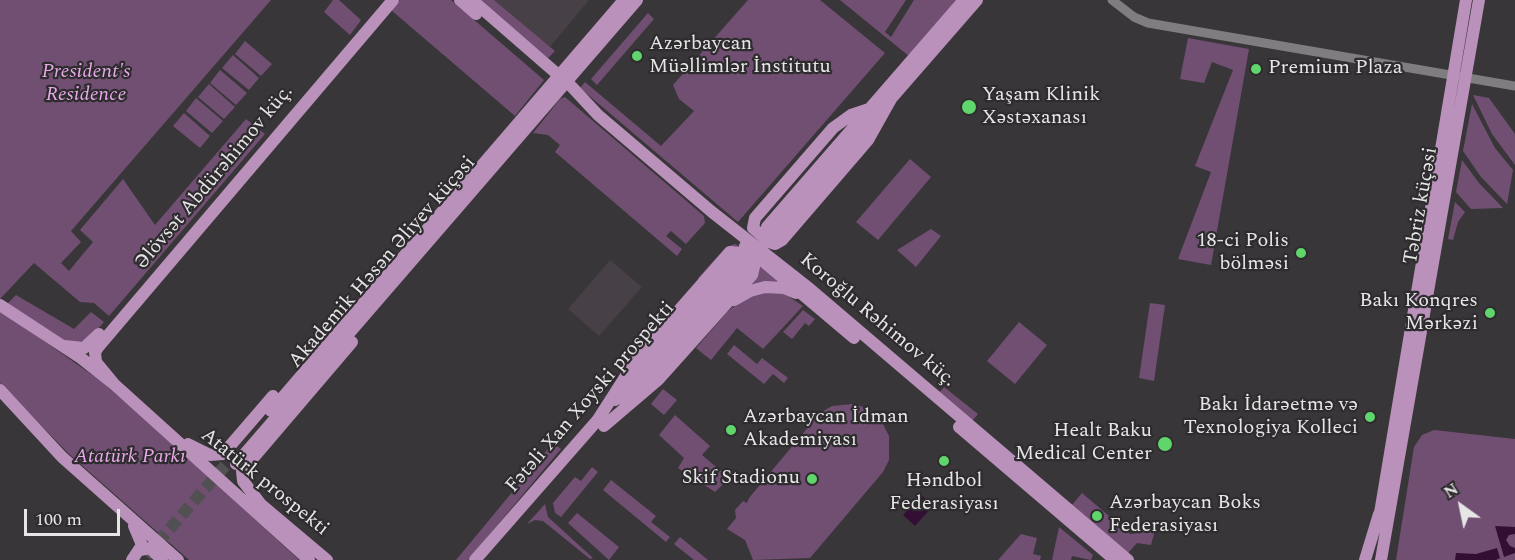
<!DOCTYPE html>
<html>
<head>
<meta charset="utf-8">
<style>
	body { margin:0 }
	#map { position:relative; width:1515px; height:560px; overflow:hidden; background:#393639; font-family:Spectral,serif }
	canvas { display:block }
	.north { position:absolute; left:1431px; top:476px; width:60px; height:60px; -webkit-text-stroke:4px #2e2c2e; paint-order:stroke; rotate:327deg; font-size:16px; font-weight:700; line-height:24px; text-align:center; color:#e7e6e7 }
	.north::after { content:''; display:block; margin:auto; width:21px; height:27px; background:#e7e6e7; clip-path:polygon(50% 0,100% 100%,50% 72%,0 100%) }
	.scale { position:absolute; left:24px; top:509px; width:96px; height:27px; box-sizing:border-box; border:3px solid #e7e6e7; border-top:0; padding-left:8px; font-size:18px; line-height:21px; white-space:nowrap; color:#e7e6e7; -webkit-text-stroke:4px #2e2c2e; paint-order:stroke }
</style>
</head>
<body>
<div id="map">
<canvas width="1515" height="560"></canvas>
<div class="north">N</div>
<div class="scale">100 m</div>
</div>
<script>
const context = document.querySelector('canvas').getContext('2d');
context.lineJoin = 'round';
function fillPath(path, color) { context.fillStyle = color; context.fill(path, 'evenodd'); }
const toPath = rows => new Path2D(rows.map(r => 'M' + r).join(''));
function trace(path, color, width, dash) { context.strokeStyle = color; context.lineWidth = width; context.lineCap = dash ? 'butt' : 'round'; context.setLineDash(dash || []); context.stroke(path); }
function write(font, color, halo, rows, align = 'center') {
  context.font = font + ' Spectral,serif'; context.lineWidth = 4.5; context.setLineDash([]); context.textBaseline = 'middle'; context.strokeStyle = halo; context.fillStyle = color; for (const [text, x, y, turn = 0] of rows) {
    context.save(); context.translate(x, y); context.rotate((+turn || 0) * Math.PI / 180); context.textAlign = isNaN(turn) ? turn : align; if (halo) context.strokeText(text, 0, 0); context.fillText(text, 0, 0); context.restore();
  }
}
fillPath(toPath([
	[494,0,589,0,550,47],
	[610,260,642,287,599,336,568,309]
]), '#474047');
fillPath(toPath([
	[0,0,271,0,71,231,81,242,61,263,69,271,93,242,80,230,123,179,155,225,246,119,265,134,109,316,94,303,80,302,34,263,0,299],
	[333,0,339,0,361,20,350,35,324,12],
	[400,0,451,0,544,80,515,116,391,10],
	[478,0,494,0,555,51,548,58],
	[748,0,820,0,885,53,738,222,580,88,585,82,661,146,694,111,679,99,673,85],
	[840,0,906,0,885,32,891,37,914,0,957,0,910,57],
	[648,13,654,19,597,85,591,79],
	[1188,38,1249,49,1211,265,1178,259,1211,172,1195,166,1233,70,1212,62,1204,83,1180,79],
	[245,41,272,64,261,76,235,54],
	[233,55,259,78,249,90,222,68],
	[220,70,247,93,236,105,210,83],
	[209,84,235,107,224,119,198,97],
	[1473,95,1489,98,1515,134,1515,165,1492,134],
	[565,97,704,216,705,223,686,244,671,231,666,236,682,249,677,256,555,152,560,145,548,135,533,133,560,99],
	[196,98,223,121,212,133,186,111],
	[1472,104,1495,148,1513,170,1507,204,1481,177,1463,151],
	[184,113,210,136,200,148,173,126],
	[910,159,931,177,878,240,856,222],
	[1462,160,1479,183,1503,208,1471,209,1456,192],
	[1455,202,1465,212,1458,222,1453,240,1448,239],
	[931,229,941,236,916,267,897,250],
	[735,244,739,246,785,284,745,288,699,280,698,278,726,247],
	[772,291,785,294,803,306,763,349,737,328,711,360,696,348,728,311,740,301,755,293],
	[16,295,74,329,91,312,104,322,87,341,69,343,7,304],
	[1150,303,1165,305,1154,381,1139,378],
	[0,310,98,379,153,425,299,560,189,560,68,453,0,383],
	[803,310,815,319,809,326,805,323,792,339,783,332],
	[1019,322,1047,345,1015,384,987,361],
	[734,345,757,364,762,358,788,378,784,383,773,374,764,384,727,354],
	[944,387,978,414,972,421,939,393],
	[663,389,677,400,664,415,651,404],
	[852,404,867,408,882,422,889,436,889,460,883,472,810,558,753,560,745,540,727,529,736,518,735,510,743,501,747,503,749,498,820,413,832,406],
	[675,415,710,446,702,455,729,478,715,492,678,468,684,458,659,435],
	[1434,430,1515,439,1515,560,1396,560,1414,447,1422,435],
	[553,443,561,449,468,560,456,560],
	[592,467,598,472,561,517,555,513,553,503,575,477,581,481],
	[611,480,656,516,651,522,670,537,666,542,603,490],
	[1082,493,1130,534,1139,533,1140,527,1155,530,1151,545,1137,543,1128,553,1072,505],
	[545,504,548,517,593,558,590,559,543,521,535,520,527,524],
	[577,513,619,547,609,560,568,523],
	[1059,527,1093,555,1091,560,1072,556,1071,560,1052,560],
	[1021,534,1037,538,1033,554,1041,556,1040,560,998,560],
	[680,537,708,560,694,560,674,544]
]), '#714f72');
fillPath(toPath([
	[921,495,933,506,915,526,903,515],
	[1495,526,1515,527,1515,534,1509,535,1506,540,1510,546,1515,548,1515,553,1504,557],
	[1497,548,1500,558,1496,560,1455,560,1456,553,1476,554]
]), '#330e35');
trace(toPath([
	[146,556,231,459]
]), '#535053', 12, [12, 6]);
trace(toPath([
	[1112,0,1134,17,1148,23,1515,86]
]), '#7f7d7f', 9);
trace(toPath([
	[460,0,476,14],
	[472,0,571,86,598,115,712,212,810,289,1128,560],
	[869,109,851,115,833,128,755,218,753,228,769,242,775,244,782,240,868,140,891,99],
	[767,227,964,0],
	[774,233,977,0],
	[745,246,854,338],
	[734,300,750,291,765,287,784,288,796,293],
	[0,305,81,358,115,385,309,560],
	[64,346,84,348,99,334],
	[115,385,96,362,95,352,99,346,393,0],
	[0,390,62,457,178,560],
	[615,400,737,261],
	[625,402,744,267],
	[271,411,624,0],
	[597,421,638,357,730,252,739,253,754,267,752,275,658,380,604,426],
	[959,427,1115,560],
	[188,444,210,455,223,454,273,396],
	[236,464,637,0],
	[257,501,327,560],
	[262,506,243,481,242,471,352,342],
	[1380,513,1466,0],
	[140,550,150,548,162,560],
	[132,560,142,545,134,526],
	[475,560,602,415],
	[1365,560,1379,514],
	[1381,560,1479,0]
]), '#b991ba', 12);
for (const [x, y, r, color] of [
	[637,56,6,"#5fd56b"],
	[1256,69,6,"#5fd56b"],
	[969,107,8,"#5fd56b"],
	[1301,253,6,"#5fd56b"],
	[1490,313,6,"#5fd56b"],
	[1370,417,6,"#5fd56b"],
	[731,430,6,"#5fd56b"],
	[1165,444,8,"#5fd56b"],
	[944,461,6,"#5fd56b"],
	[812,479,6,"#5fd56b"],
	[1097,516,6,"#5fd56b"]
]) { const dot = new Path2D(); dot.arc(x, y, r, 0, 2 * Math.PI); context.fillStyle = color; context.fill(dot); trace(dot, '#2e2c2e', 2); }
write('20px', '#e7e6e7', '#2e2c2e', [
	["Azərbaycan",649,45],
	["Müəllimlər İnstitutu",649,68],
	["Premium Plaza",1268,69],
	["Yaşam Klinik",982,96],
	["Xəstəxanası",982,119],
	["18-ci Polis",1289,242,"right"],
	["bölməsi",1289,265,"right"],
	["Bakı Konqres",1478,302,"right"],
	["Mərkəzi",1478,325,"right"],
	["Bakı İdarəetmə və",1358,406,"right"],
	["Texnologiya Kolleci",1358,429,"right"],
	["Azərbaycan İdman",743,418],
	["Akademiyası",743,441],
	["Healt Baku",1152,432,"right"],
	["Medical Center",1152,455,"right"],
	["Skif Stadionu",800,479,"right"],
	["Həndbol",944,482,"center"],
	["Federasiyası",944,505,"center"],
	["Azərbaycan Boks",1109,504],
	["Federasiyası",1109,527]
], 'left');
write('italic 20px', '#e8a9ea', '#2e2c2e', [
	["President's",86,73],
	["Residence",86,96],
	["Atatürk Parkı",130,458]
]);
write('20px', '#e7e6e7', '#2e2c2e', [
	["Əlövsət Abdürəhimov küç.",215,178,-50],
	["Təbriz küçəsi",1422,206,-80],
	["Akademik Həsən Əliyev küçəsi",383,263,-49],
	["Koroğlu Rəhimov küç.",877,321,40],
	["Fətəli Xan Xoyski prospekti",591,398,-49],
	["Atatürk prospekti",264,483,39]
]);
</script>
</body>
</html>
